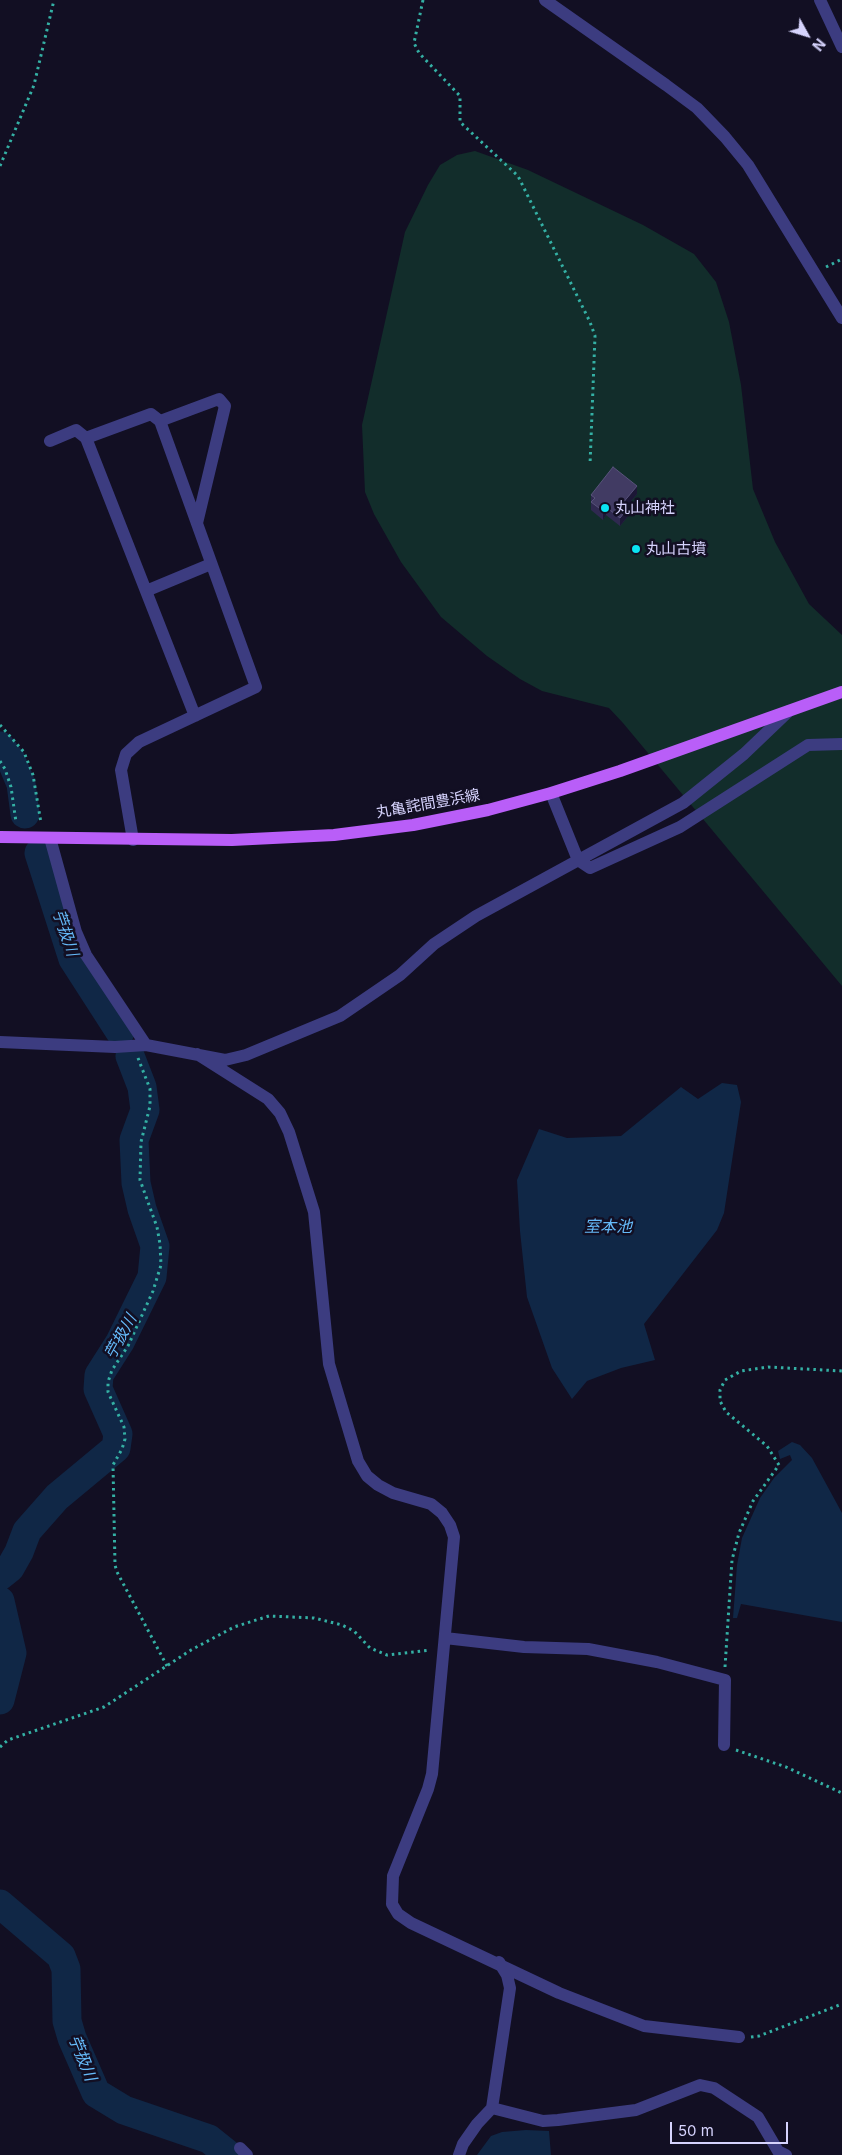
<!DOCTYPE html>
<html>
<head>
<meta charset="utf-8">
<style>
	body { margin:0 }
	#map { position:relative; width:842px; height:2155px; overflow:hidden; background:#120f23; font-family:Inter,sans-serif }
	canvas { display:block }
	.north { position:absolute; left:782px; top:10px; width:50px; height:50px; -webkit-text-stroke:4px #120f23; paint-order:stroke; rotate:129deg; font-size:14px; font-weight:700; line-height:20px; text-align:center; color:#d6d3fd }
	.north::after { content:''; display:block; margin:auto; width:18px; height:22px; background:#d6d3fd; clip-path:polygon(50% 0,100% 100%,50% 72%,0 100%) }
	.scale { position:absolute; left:670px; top:2122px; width:118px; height:22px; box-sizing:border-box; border:2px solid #d6d3fd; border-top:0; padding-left:6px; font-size:15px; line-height:18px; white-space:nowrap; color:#d6d3fd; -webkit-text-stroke:4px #120f23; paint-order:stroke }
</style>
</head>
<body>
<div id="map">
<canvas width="842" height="2155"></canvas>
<div class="north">N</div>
<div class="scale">50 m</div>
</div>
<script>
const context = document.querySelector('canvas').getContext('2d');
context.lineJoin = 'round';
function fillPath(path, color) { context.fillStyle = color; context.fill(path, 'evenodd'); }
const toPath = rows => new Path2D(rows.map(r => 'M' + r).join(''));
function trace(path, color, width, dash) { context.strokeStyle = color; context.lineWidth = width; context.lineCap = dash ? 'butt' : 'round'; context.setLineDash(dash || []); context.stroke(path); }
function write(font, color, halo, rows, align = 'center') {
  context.font = font + ' Inter,"Noto Sans JP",sans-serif'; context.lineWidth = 5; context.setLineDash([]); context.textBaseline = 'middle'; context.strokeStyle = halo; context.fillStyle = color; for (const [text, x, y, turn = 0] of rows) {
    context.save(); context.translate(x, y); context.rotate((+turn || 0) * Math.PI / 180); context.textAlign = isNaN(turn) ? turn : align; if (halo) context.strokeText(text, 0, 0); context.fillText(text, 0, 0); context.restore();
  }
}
fillPath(toPath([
	[475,151,528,170,643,225,694,254,716,282,729,322,741,385,753,489,775,542,809,604,842,635,842,986,623,723,609,708,542,691,520,679,487,656,441,617,401,562,374,514,365,492,362,425,405,232,428,185,440,165,457,155]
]), '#122d2b');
fillPath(toPath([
	[722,1083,737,1085,741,1102,724,1213,717,1230,644,1324,655,1360,621,1368,587,1381,572,1399,552,1368,527,1297,520,1231,517,1180,539,1129,567,1138,621,1136,681,1087,698,1099],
	[792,1442,800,1445,812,1458,842,1513,842,1622,741,1604,737,1618,733,1618,737,1565,742,1538,760,1498,774,1478,792,1460,790,1455,780,1459,778,1451],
	[526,2130,549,2131,551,2155,477,2155,491,2136,502,2132]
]), '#102746');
trace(toPath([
	[0,746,11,760,21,784,25,814],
	[39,853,73,959,120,1032],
	[0,1576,10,1568,19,1552,27,1531,57,1497,116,1448,118,1434,98,1389,99,1375,120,1342,152,1277,155,1246,142,1209,136,1183,134,1140,145,1110,142,1087,130,1056],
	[0,1601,12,1653,0,1700],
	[0,1904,61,1956,66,1969,67,2021,72,2038,96,2093,124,2110,209,2139,229,2155]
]), '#102746', 29);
trace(toPath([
	[423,0,414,43,419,53,460,96,460,122,518,176,590,322,595,336,590,465],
	[0,166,34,85,54,0],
	[826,267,842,259],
	[0,725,24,752,33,775,41,823],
	[0,761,5,769,11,787,16,822],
	[138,1058,150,1089,150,1106,141,1142,140,1180,157,1227,160,1244,161,1265,153,1291,128,1346,112,1370,108,1382,108,1392,124,1427,125,1439,122,1449,113,1465,115,1565,117,1572,167,1666],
	[725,1667,732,1560,739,1533,753,1501,779,1465,767,1446,726,1412,720,1401,720,1390,725,1380,741,1371,768,1367,842,1371],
	[0,1747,8,1740,104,1707,191,1650,234,1627,269,1616,314,1618,342,1625,354,1631,370,1648,387,1655,430,1650],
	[736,1750,786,1767,842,1793],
	[751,2037,759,2036,842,2004]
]), '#34b0a4', 3, [2.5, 4]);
trace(toPath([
	[545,0,666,85,697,108,725,137,748,165,842,318],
	[820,0,842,47],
	[160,421,219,399,225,406,197,523],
	[86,438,195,716],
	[50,441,76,430,86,438,151,414,160,421,256,687,139,742,126,754,121,770,133,840],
	[146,591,211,564],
	[551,793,578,860,590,868,680,827,808,745,842,744],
	[50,838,76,932,86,955,146,1045],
	[0,1042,115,1047,146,1045,225,1060,246,1055,340,1016,400,975,434,944,476,916,683,803,744,754,789,711],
	[197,1054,268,1099,280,1113,289,1132,314,1212,329,1364,358,1461,367,1476,378,1485,393,1493,431,1504,442,1513,450,1525,454,1537,432,1774,428,1789,393,1876,392,1904,398,1914,411,1923,559,1993,644,2026,739,2037],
	[445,1638,524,1647,588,1649,657,1662,725,1680,724,1745],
	[492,2108,543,2121,558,2120,636,2110,700,2085,714,2088,758,2117,778,2151,786,2155],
	[240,2148,247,2155],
	[459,2155,463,2144,477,2124,492,2108,510,1988,507,1975,499,1962]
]), '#3c3c80', 12);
trace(toPath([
	[0,837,232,840,334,835,413,825,488,810,551,793,620,771,842,692]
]), '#b95ef8', 12);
fillPath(toPath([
	[637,494,626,507,628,516,620,526,606,515,603,520,591,510,591,495]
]), '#2f2950');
fillPath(toPath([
	[637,486,637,494,622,512,622,504],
	[606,507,606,515,603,520,603,511],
	[628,508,628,516,620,526,620,518]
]), '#1c1736');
const building = toPath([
	[613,467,637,486,622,504,628,508,620,518,606,507,603,511,591,502,595,498,591,495,613,467]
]);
fillPath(building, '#413b63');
trace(building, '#58537b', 1);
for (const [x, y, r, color] of [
	[605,508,5,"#0ae4f2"],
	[636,549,5,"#0ae4f2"]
]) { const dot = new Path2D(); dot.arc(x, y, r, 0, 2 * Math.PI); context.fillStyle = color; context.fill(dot); trace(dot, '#120f23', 2); }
write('15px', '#d6d3fd', '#120f23', [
	["丸山神社",615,508],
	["丸山古墳",646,549]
], 'left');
write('15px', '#d6d3fd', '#120f23', [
	["丸亀詫間豊浜線",428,804,-10]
]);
write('italic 16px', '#65baf9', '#120f23', [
	["苧扱川",65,933,71],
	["室本池",608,1227],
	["苧扱川",121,1337,-61],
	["苧扱川",82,2058,68]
]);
</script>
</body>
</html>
